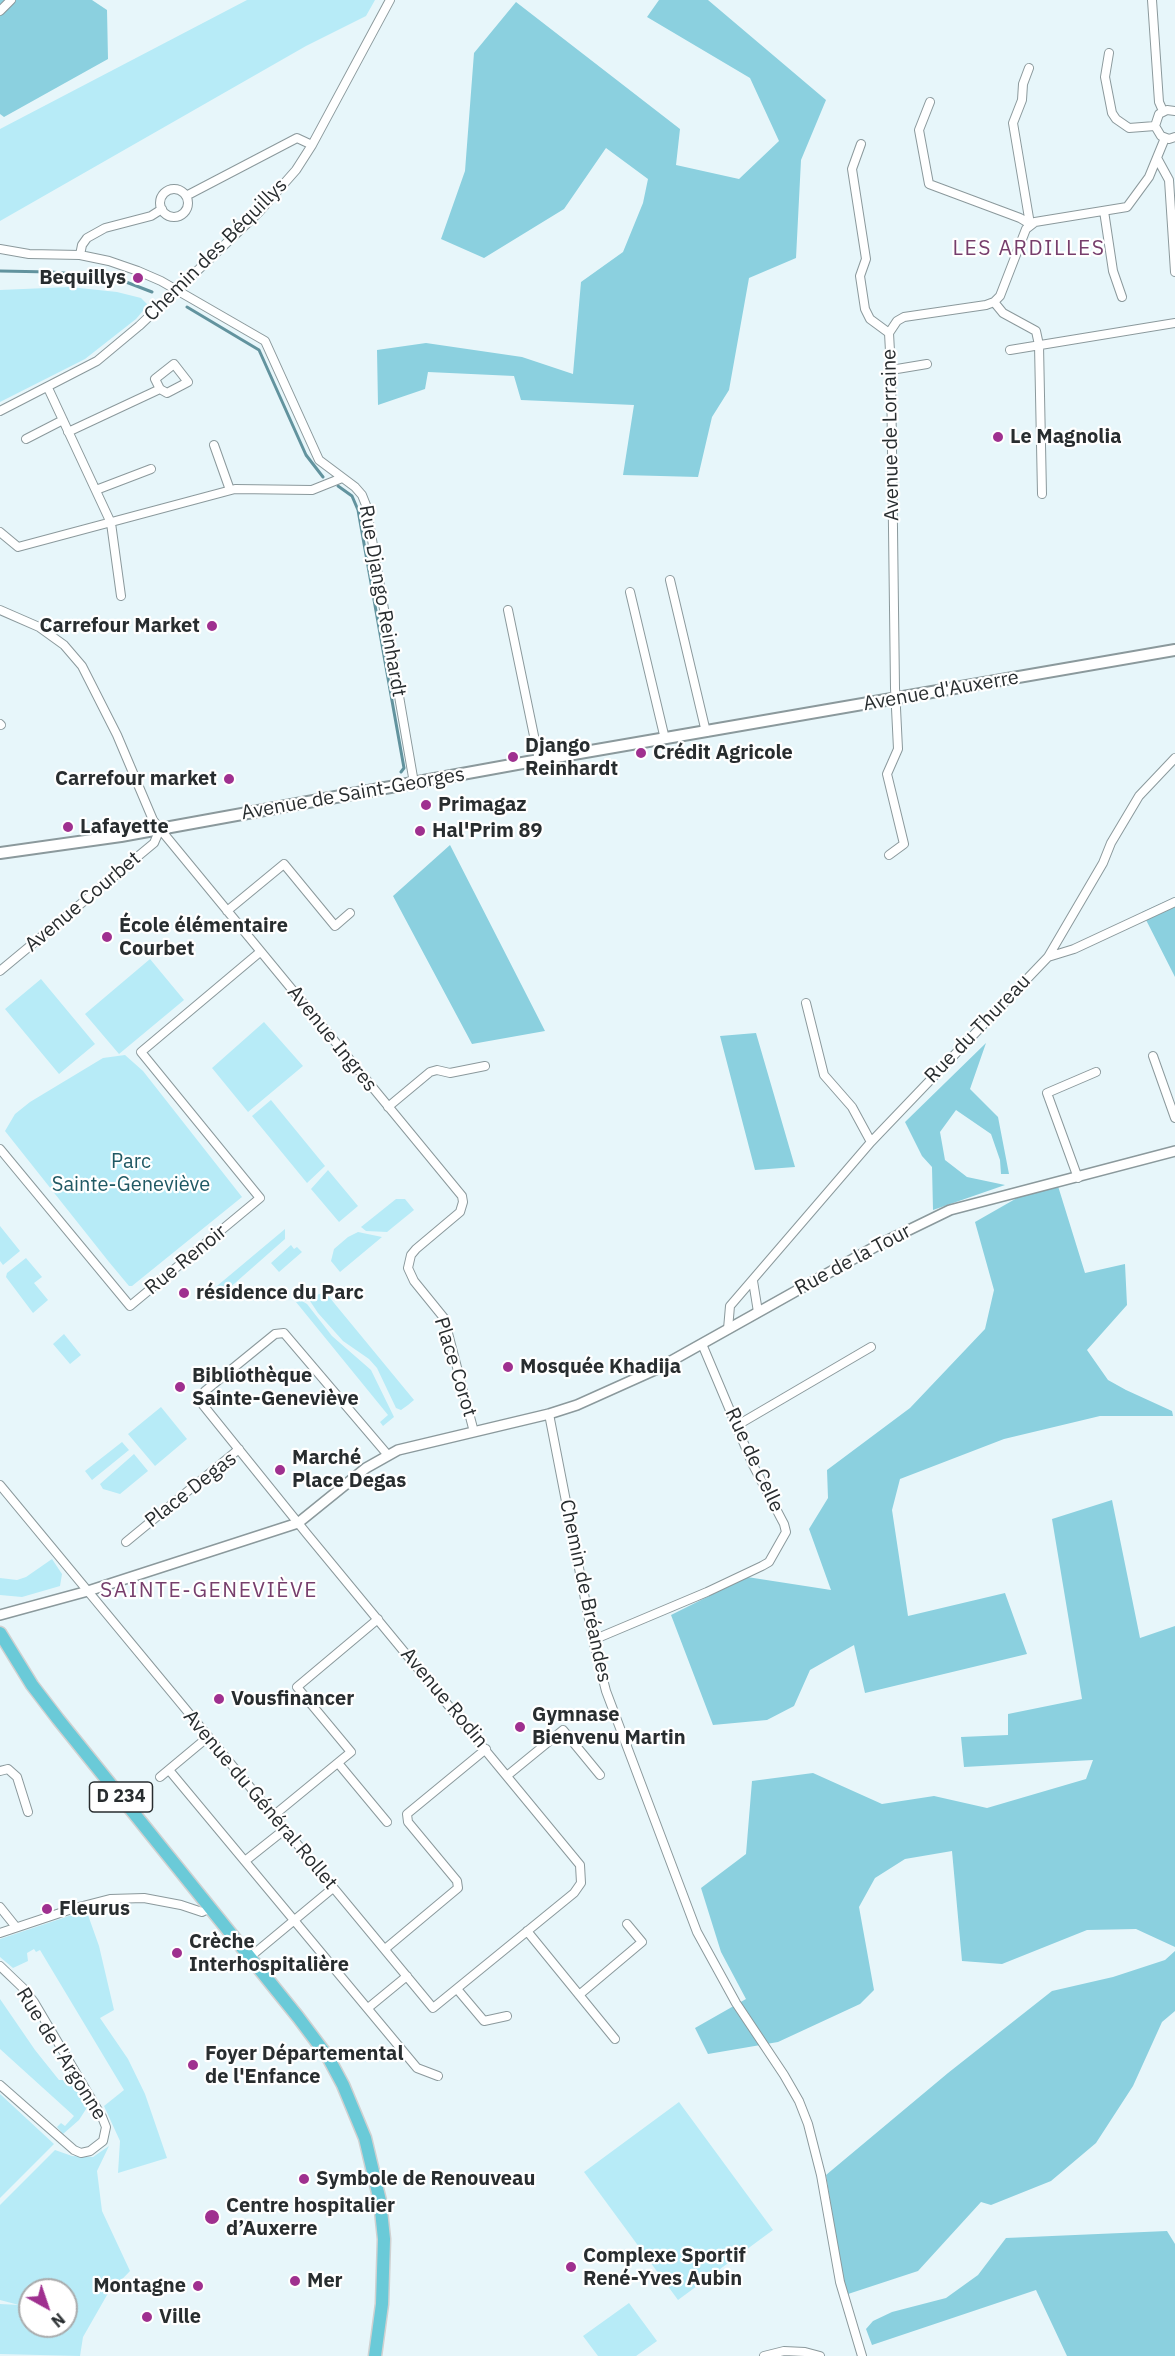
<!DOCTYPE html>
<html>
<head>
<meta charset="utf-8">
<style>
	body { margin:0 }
	#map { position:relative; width:1175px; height:2356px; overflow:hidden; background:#e7f6fa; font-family:"IBM Plex Sans",sans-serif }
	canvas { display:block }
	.north { position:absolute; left:18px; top:2278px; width:60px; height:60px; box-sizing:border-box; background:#fff; border:2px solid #a9abac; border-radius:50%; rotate:140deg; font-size:16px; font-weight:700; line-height:24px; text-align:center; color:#282d2f }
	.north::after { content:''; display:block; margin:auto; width:21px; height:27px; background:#9f308f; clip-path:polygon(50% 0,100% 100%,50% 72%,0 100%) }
</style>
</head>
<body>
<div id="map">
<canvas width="1175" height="2356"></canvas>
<div class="north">N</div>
</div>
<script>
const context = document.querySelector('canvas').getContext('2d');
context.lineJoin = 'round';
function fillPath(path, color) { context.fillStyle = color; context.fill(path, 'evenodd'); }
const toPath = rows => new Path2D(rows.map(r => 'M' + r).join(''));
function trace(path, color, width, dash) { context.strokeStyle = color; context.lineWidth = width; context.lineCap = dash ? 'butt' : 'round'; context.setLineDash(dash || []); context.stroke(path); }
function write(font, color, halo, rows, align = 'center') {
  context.font = font + ' "IBM Plex Sans",sans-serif'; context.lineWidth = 4.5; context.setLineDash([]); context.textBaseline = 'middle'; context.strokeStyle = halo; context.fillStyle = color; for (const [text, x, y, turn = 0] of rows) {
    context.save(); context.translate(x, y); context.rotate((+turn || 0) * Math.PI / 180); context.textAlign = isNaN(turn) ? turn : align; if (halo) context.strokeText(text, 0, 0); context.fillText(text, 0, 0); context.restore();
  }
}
fillPath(toPath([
	[247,0,375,0,366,16,306,46,0,221,0,129],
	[70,287,117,292,141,298,148,305,136,319,85,359,0,402,0,290],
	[150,959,184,1000,119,1054,85,1014],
	[41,979,95,1044,59,1074,5,1009],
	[264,1022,303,1066,248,1112,212,1068],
	[125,1055,143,1071,242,1197,132,1286,129,1286,109,1262,5,1131,15,1114,30,1102,103,1058],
	[271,1100,325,1166,307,1183,252,1116],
	[328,1170,358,1206,339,1222,311,1189],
	[396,1199,405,1199,414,1210,387,1232,366,1231,361,1227],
	[0,1226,20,1251,3,1265,0,1261],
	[285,1229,285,1239,218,1298,211,1291],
	[358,1232,382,1237,340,1272,331,1261,334,1249,348,1237],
	[291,1245,294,1249,297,1247,302,1252,279,1272,271,1263],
	[26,1258,42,1277,34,1283,48,1300,33,1313,6,1277,7,1273],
	[325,1292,414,1400,408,1405,401,1410,396,1408,377,1368,369,1359,343,1341,318,1313,310,1301,311,1297],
	[302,1301,307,1304,332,1336,371,1370,394,1417,383,1426,380,1422,388,1415,296,1302],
	[64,1334,81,1355,70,1364,53,1344],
	[161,1407,187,1439,155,1466,128,1434],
	[122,1442,129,1450,92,1480,85,1471],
	[134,1454,148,1471,120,1494,103,1489,100,1484],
	[52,1559,62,1574,60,1586,22,1597,0,1595,0,1578,17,1580,26,1577],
	[75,1914,88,1915,99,1946,114,2010,100,2018,128,2059,145,2094,167,2158,118,2173,120,2141,104,2106,124,2090,40,1950,36,1952,34,1949,27,1953,28,1961,13,1968,0,1957,0,1939],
	[0,1999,35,2050,59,2080,72,2080,88,2106,79,2120,63,2134,57,2127,61,2123,65,2126,74,2116,0,2049],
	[0,2094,54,2144,0,2198],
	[679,2102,773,2230,678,2300,584,2172],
	[109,2146,97,2171,102,2211,130,2271,107,2295,83,2337,80,2356,0,2354,0,2304,19,2305,0,2300,0,2205,55,2150,72,2156,93,2157],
	[30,2290,66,2290,66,2326,30,2326],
	[629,2303,657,2341,636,2356,598,2356,583,2336]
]), '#b7ebf7');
fillPath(toPath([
	[0,0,92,0,107,10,108,59,4,117,0,114],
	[659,0,708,0,826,100,801,160,796,258,749,278,729,390,712,417,698,477,623,475,634,405,521,400,514,376,428,372,425,389,378,405,377,350,426,343,522,357,573,374,581,282,623,252,643,203,648,179,606,148,564,209,484,258,441,239,465,171,474,53,516,2,680,129,676,165,739,179,779,141,750,78,647,17],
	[450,845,545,1031,472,1044,393,896],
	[1175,897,1175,977,1142,912],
	[756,1033,795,1167,755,1170,720,1036],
	[986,1043,970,1089,998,1117,1009,1174,1001,1174,1000,1160,991,1134,956,1110,940,1132,945,1160,967,1177,1005,1185,933,1210,932,1167,922,1156,905,1122],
	[1058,1186,1085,1273,1125,1264,1127,1305,1087,1350,1108,1380,1126,1390,1172,1411,1173,1416,1100,1416,1004,1439,900,1479,892,1510,908,1616,1005,1593,1027,1654,865,1693,854,1645,810,1670,794,1706,767,1720,713,1725,671,1615,747,1577,831,1590,809,1529,828,1498,827,1470,910,1408,985,1329,994,1290,975,1222,1024,1194],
	[1112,1500,1140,1638,1175,1626,1175,1947,1136,1929,1087,1930,1002,1964,962,1961,952,1851,905,1859,875,1878,859,1907,874,1990,860,2004,778,2042,708,2054,695,2028,746,1999,721,1952,701,1888,746,1854,752,1781,813,1773,882,1804,934,1796,987,1808,1086,1779,1093,1760,964,1767,961,1737,1008,1735,1008,1714,1082,1699,1052,1519],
	[1175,1951,1175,2011,1162,2022,1133,2086,1096,2143,1051,2181,991,2205,981,2202,918,2271,845,2295,826,2175,948,2073,1052,1991,1113,1977,1165,1960],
	[1167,2231,1175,2244,1175,2356,1067,2356,1036,2290,872,2345,866,2329,873,2321,892,2312,946,2298,978,2275,1006,2238]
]), '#8bd0df');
trace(toPath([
	[0,271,51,272,113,277,152,292],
	[187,307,259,350,306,455,323,477],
	[338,486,352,496,358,510,404,768,401,772]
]), '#62939e', 3);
const minor = toPath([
	[1152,0,1159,102,1163,111],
	[0,11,11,0],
	[1109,53,1105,77,1112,113,1116,119,1129,128,1155,126],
	[1029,68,1023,84,1022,100,1013,123,1030,224],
	[930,102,919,130,929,184,1020,218,1030,224],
	[1175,111,1167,110,1159,114,1155,126,1161,136,1169,139,1175,137],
	[861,144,852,169,866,259,860,276,865,309,870,319,889,333],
	[1157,158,1169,180,1175,272],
	'160 203a14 14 0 1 1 28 0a14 14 0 1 1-28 0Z',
	[186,196,297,138,312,145],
	[1104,211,1113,271,1122,297],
	[0,249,29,254,80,255,109,261,138,271,161,281,265,341,319,460,355,487,362,495,366,505,414,783],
	[80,255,82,245,87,238,105,228,151,216,162,209],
	[994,302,1003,313,1036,331,1039,345,1042,494],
	[1010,350,1175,323],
	[891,370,927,364],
	[48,388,111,523,121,596],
	[0,411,97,361,139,326,259,212,296,170,312,145,390,0],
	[68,432,160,389,167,393,188,382,174,364,155,379,160,389],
	[26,439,63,420],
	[214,445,230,490],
	[96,490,151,469],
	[0,532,18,547,235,489,312,490,342,478],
	[670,580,706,732],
	[630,592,665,739],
	[0,610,39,627,64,645,82,666,117,735,153,820,160,829,462,1196,463,1202,460,1212,416,1249,411,1255,408,1268,414,1281,444,1318,474,1432],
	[508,610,539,760],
	[0,724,1,725],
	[889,855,904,844,887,774,898,749,895,688,891,370,889,333,897,321,904,317,986,305,994,302,1000,296,1026,229,1035,222,1127,207,1149,177,1165,138],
	[227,911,284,864,335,926,350,913],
	[1048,957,1074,949,1175,902],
	[0,971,154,843,160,829],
	[806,1003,824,1075,852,1107,871,1142],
	[1153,1056,1175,1118],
	[388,1107,430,1072,437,1070,450,1073,485,1066],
	[0,1149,130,1306,260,1198,141,1052,260,952],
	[1078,1178,1047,1093,1096,1072],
	[753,1281,758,1312],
	[728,1329,730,1306,871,1142,1048,957,1103,863,1111,843,1139,796,1175,758],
	[549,1414,593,1640,606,1691,697,1932,736,2003,784,2075,799,2101,808,2124,821,2175,840,2282,862,2356],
	[736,1426,871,1347],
	[0,1485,433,2008,574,1893,581,1883,580,1865,307,1534,203,1405,201,1398,205,1391,275,1334,284,1333,387,1454],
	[126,1542,239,1449],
	[593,1640,707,1592,762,1566,769,1562,786,1532,784,1524,753,1465,702,1344],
	[338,1763,387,1822],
	[169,1770,417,2068,438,2076],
	[0,1771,8,1769,17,1777,28,1812],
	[508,1775,563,1730,600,1775],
	[160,1777,208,1737],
	[273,1816,351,1752,297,1687,378,1619],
	[245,1861,284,1830],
	[0,1907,16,1927],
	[527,1931,615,2039],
	[0,1933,75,1908,110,1899,144,1898,181,1905,202,1912,210,1908],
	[385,1949,458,1888,457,1881,408,1822,407,1814,486,1749],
	[250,1957,333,1888],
	[0,1966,23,1988,34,2002,102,2117,106,2127,103,2141,90,2151,81,2153,74,2150,0,2085],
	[457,1989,484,2021,507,2016],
	[579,1995,642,1942,627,1924],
	[368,2008,407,1976],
	[764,2356,784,2351,805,2352,820,2356]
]);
const tertiary = toPath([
	[0,1615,88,1591,298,1523,366,1468,398,1450,549,1414,577,1405,655,1370,880,1244,950,1210,1175,1151]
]);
const secondary = toPath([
	[0,853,121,836,539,760,1175,650]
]);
const primary = toPath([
	[0,1633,32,1685,58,1719,298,2017,328,2057,343,2085,365,2138,380,2201,384,2239,382,2304,375,2356]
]);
trace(minor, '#8b999c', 10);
trace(tertiary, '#8b999c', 12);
trace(secondary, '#8b999c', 14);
trace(primary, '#d0d1d1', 15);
trace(minor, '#fff', 8);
trace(tertiary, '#fff', 9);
trace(secondary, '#fff', 10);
trace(primary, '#6acad8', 12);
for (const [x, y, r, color] of [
	[138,278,6,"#9f308f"],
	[998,437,6,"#9f308f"],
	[212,626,6,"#9f308f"],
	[641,753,6,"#9f308f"],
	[513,757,6,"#9f308f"],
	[229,779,6,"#9f308f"],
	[426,805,6,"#9f308f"],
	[68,827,6,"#9f308f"],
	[420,831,6,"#9f308f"],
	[107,937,6,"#9f308f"],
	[184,1293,6,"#9f308f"],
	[508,1367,6,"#9f308f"],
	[180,1387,6,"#9f308f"],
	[280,1470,6,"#9f308f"],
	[219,1699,6,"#9f308f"],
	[520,1727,6,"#9f308f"],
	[47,1909,6,"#9f308f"],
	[177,1953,6,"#9f308f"],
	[193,2065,6,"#9f308f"],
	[304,2179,6,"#9f308f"],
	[212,2217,8,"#9f308f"],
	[571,2267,6,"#9f308f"],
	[295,2281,6,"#9f308f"],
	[198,2286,6,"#9f308f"],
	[147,2317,6,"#9f308f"]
]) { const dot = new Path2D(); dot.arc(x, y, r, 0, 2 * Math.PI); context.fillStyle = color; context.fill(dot); trace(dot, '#fff', 2); }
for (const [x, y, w] of [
	[121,1797,63]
]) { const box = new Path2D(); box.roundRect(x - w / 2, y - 15, w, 30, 4.5); context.fillStyle = '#fff'; context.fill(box); trace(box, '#282d2f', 1.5); }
write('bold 18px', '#282d2f', null, [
	["D 234",121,1797]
]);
write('20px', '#282d2f', '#fff', [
	["Chemin des Béquillys",216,250,-45],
	["Avenue de Lorraine",891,435,-91],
	["Rue Django Reinhardt",382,601,80],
	["Avenue d'Auxerre",941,691,-10],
	["Avenue de Saint-Georges",353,794,-10],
	["Avenue Courbet",83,902,-40],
	["Rue du Thureau",978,1029,-46],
	["Avenue Ingres",332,1039,51],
	["Rue Renoir",186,1260,-39],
	["Rue de la Tour",853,1260,-28],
	["Place Corot",455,1367,73],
	["Rue de Celle",754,1460,65],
	["Place Degas",191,1490,-38],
	["Chemin de Bréandes",585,1591,78],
	["Avenue Rodin",444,1698,50],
	["Avenue du Général Rollet",260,1800,50],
	["Rue de l'Argonne",61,2054,58]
]);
write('bold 20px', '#282d2f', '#fff', [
	["Bequillys",126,278,"right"],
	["Le Magnolia",1010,437],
	["Carrefour Market",200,626,"right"],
	["Django",525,746],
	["Reinhardt",525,769],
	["Crédit Agricole",653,753],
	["Carrefour market",217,779,"right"],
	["Primagaz",438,805],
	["Lafayette",80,827],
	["Hal'Prim 89",432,831],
	["École élémentaire",119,926],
	["Courbet",119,949],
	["résidence du Parc",196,1293],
	["Mosquée Khadija",520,1367],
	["Bibliothèque",192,1376],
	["Sainte-Geneviève",192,1399],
	["Marché",292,1458],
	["Place Degas",292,1481],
	["Vousfinancer",231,1699],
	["Gymnase",532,1715],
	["Bienvenu Martin",532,1738],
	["Fleurus",59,1909],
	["Crèche",189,1942],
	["Interhospitalière",189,1965],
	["Foyer Départemental",205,2054],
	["de l'Enfance",205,2077],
	["Symbole de Renouveau",316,2179],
	["Centre hospitalier",226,2206],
	["d’Auxerre",226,2229],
	["Complexe Sportif",583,2256],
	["René-Yves Aubin",583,2279],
	["Mer",307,2281],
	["Montagne",186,2286,"right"],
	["Ville",159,2317]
], 'left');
write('20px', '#205964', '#fff', [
	["Parc",131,1162],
	["Sainte-Geneviève",131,1185]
]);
context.letterSpacing = '1.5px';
write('21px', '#763e6c', '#fff', [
	["LES ARDILLES",1029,249],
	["SAINTE-GENEVIÈVE",209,1591]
]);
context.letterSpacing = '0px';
</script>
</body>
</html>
